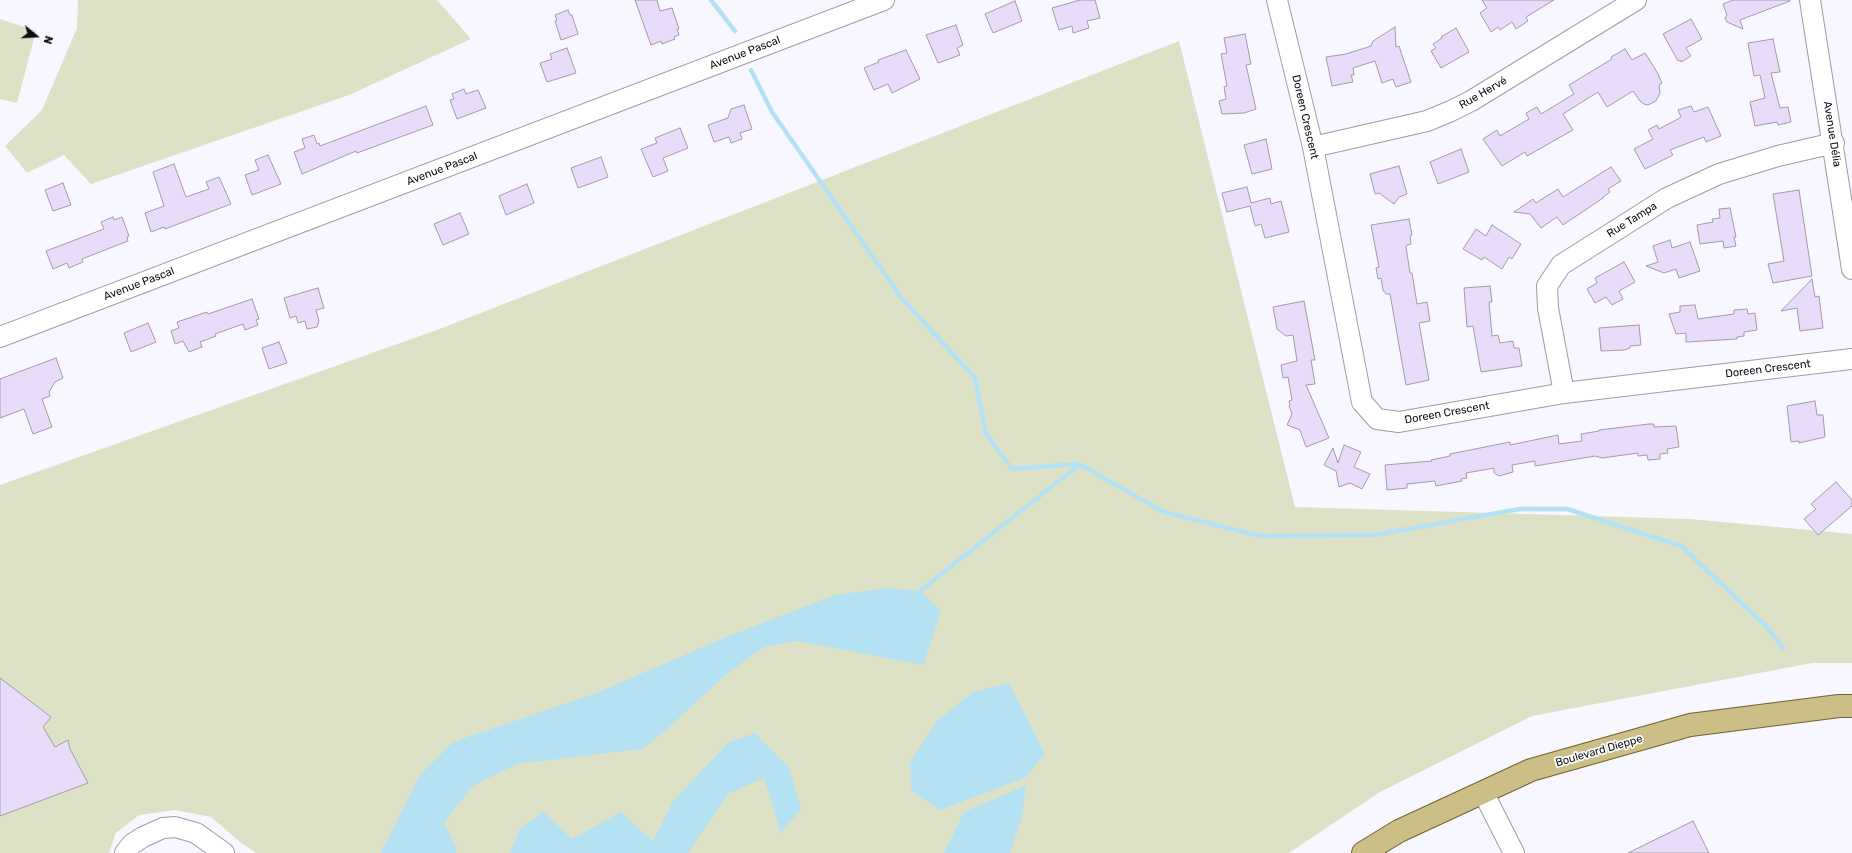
<!DOCTYPE html>
<html>
<head>
<meta charset="utf-8">
<style>
	body { margin:0 }
	#map { position:relative; width:1852px; height:853px; overflow:hidden; background:#f8f6fe; font-family:Rubik,sans-serif }
	canvas { display:block }
	.north { position:absolute; left:16px; top:16px; width:40px; height:40px; -webkit-text-stroke:3px #fff; paint-order:stroke; rotate:108deg; font-size:11px; font-weight:700; line-height:16px; text-align:center; color:#0c0b0f }
	.north::after { content:''; display:block; margin:auto; width:14px; height:18px; background:#0c0b0f; clip-path:polygon(50% 0,100% 100%,50% 72%,0 100%) }
</style>
</head>
<body>
<div id="map">
<canvas width="1852" height="853"></canvas>
<div class="north">N</div>
</div>
<script>
const context = document.querySelector('canvas').getContext('2d');
context.lineJoin = 'round';
function fillPath(path, color) { context.fillStyle = color; context.fill(path, 'evenodd'); }
const toPath = rows => new Path2D(rows.map(r => 'M' + r).join(''));
function trace(path, color, width, dash) { context.strokeStyle = color; context.lineWidth = width; context.lineCap = dash ? 'butt' : 'round'; context.setLineDash(dash || []); context.stroke(path); }
function write(font, color, halo, rows, align = 'center') {
  context.font = font + ' Rubik,sans-serif'; context.lineWidth = 3.5; context.setLineDash([]); context.textBaseline = 'middle'; context.strokeStyle = halo; context.fillStyle = color; for (const [text, x, y, turn = 0] of rows) {
    context.save(); context.translate(x, y); context.rotate((+turn || 0) * Math.PI / 180); context.textAlign = isNaN(turn) ? turn : align; if (halo) context.strokeText(text, 0, 0); context.fillText(text, 0, 0); context.restore();
  }
}
fillPath(toPath([
	[78,0,437,0,471,39,349,95,91,184,64,155,27,173,5,146,42,110,77,28],
	[0,19,36,31,17,103,0,99],
	[1179,41,1295,507,1690,519,1852,534,1852,663,1812,663,1532,716,1380,792,1289,853,256,853,240,842,211,817,175,810,139,815,116,833,109,853,0,853,0,485,437,330]
]), '#dde2c6');
fillPath(toPath([
	[887,588,920,591,941,611,923,665,796,641,764,647,729,672,666,730,642,749,517,764,473,786,444,822,457,849,456,853,381,853,420,775,453,742,594,694,726,637,835,595],
	[1009,683,1045,754,1025,778,940,810,911,791,910,762,938,720,973,692],
	[755,733,789,767,801,809,781,833,764,778,728,794,688,853,510,853,519,830,543,811,572,839,621,812,653,841,673,801,729,742],
	[1026,785,1022,816,1010,853,944,853,964,812]
]), '#b5e2f3');
trace(toPath([
	[711,0,735,31],
	[751,70,772,112,900,296,975,378,986,434,1012,469,1079,464,1164,512,1259,536,1374,535,1520,509,1567,509,1681,546,1765,625,1783,648],
	[920,591,1079,465]
]), '#b5e2f3', 4.5);
const building = toPath([
	[635,0,657,0,660,11,672,8,679,29,677,29,679,35,674,37,675,39,662,44,661,41,651,45,635,0],
	[1080,0,1095,0,1100,18,1087,21,1089,28,1073,33,1072,26,1059,30,1052,8,1080,0],
	[1482,0,1554,0,1526,17,1528,21,1516,29,1512,22,1500,30,1498,27,1491,32,1480,13,1487,8,1482,0],
	[1733,0,1790,0,1790,1,1740,20,1743,29,1727,22,1725,18,1727,15,1723,4,1733,0],
	[1015,1,1022,21,993,33,985,14,1015,1],
	[568,10,570,15,572,15,578,34,561,40,555,21,557,20,555,15,568,10],
	[1691,19,1702,39,1686,48,1691,56,1681,62,1680,60,1678,61,1663,34,1691,19],
	[956,25,963,45,957,48,960,55,938,63,926,35,956,25],
	[1395,27,1396,47,1399,46,1411,82,1396,87,1393,79,1382,83,1375,61,1353,68,1354,75,1351,75,1353,82,1332,86,1326,57,1346,54,1371,46,1373,41,1395,27],
	[1456,28,1469,52,1441,68,1431,51,1436,48,1433,44,1442,38,1441,37,1456,28],
	[1245,34,1251,64,1246,65,1256,109,1244,113,1222,114,1219,101,1226,99,1224,87,1227,86,1221,54,1227,53,1224,38,1245,34],
	[1773,39,1780,72,1771,73,1780,108,1788,107,1791,122,1778,125,1777,122,1755,126,1750,102,1765,98,1760,75,1754,76,1748,43,1773,39],
	[567,48,576,73,547,82,540,63,552,59,550,54,567,48],
	[1625,49,1632,60,1645,53,1657,72,1662,83,1659,85,1660,93,1656,101,1648,105,1644,104,1640,101,1633,91,1607,107,1598,92,1563,114,1573,130,1527,156,1525,152,1502,166,1483,139,1497,130,1500,136,1529,119,1526,113,1537,107,1541,114,1574,94,1569,85,1612,59,1611,57,1625,49],
	[906,50,920,79,892,93,888,84,874,90,864,68,879,62,878,60,906,50],
	[464,89,466,94,478,90,486,108,457,119,450,100,454,99,452,94,464,89],
	[744,105,752,129,740,133,742,139,731,143,729,137,714,142,708,125,728,118,731,109,744,105],
	[426,106,433,125,357,153,356,151,302,174,294,152,305,148,302,139,314,135,317,144,319,143,320,146,426,106],
	[1691,106,1694,112,1708,107,1721,136,1706,142,1704,137,1670,150,1673,155,1645,169,1634,149,1653,139,1648,130,1657,125,1659,129,1676,120,1681,117,1678,110,1691,106],
	[680,128,688,148,663,158,668,171,653,177,641,149,657,143,655,138,680,128],
	[1266,139,1272,169,1252,174,1244,145,1266,139],
	[1461,149,1469,172,1438,184,1430,162,1461,149],
	[268,155,281,184,252,195,245,175,259,170,255,160,268,155],
	[601,157,608,177,578,188,571,168,601,157],
	[174,164,186,197,209,189,206,182,219,177,231,204,165,229,164,227,151,232,145,213,164,206,153,172,174,164],
	[1399,166,1407,194,1399,197,1394,204,1379,193,1375,194,1370,174,1399,166],
	[1611,167,1621,181,1608,189,1610,192,1603,197,1603,198,1563,225,1557,217,1541,228,1530,214,1514,212,1533,199,1536,203,1558,189,1563,197,1611,167],
	[63,183,71,205,53,211,45,190,63,183],
	[527,184,534,203,506,215,499,196,527,184],
	[1247,187,1251,203,1270,198,1271,204,1281,201,1289,232,1265,238,1261,224,1255,226,1250,206,1227,212,1222,193,1247,187],
	[1799,190,1812,276,1773,283,1768,264,1784,261,1773,194,1799,190],
	[1730,208,1736,237,1734,237,1736,246,1724,248,1723,241,1700,244,1697,225,1713,222,1712,219,1720,218,1719,209,1730,208],
	[460,213,469,234,443,245,434,224,460,213],
	[113,217,114,220,122,217,129,236,127,237,128,241,82,259,83,262,69,268,67,263,53,269,46,251,104,229,101,222,113,217],
	[1409,219,1412,235,1410,236,1411,244,1407,245,1406,247,1410,273,1412,273,1417,304,1427,302,1430,321,1419,323,1429,380,1406,385,1390,294,1386,294,1383,290,1381,278,1378,279,1376,268,1379,267,1371,225,1409,219],
	[1492,225,1521,244,1512,259,1509,257,1502,269,1484,257,1482,260,1463,249,1476,229,1486,236,1492,225],
	[1670,240,1672,248,1690,242,1700,271,1679,278,1676,269,1664,273,1646,266,1658,262,1653,246,1670,240],
	[1624,262,1635,282,1619,291,1623,299,1612,305,1606,297,1595,303,1587,289,1597,283,1595,278,1624,262],
	[1812,279,1815,297,1819,296,1823,328,1800,331,1797,308,1781,311,1812,279],
	[1490,286,1492,302,1489,302,1492,336,1498,335,1500,343,1513,341,1514,348,1519,348,1522,366,1481,372,1473,326,1467,327,1464,288,1490,286],
	[318,288,324,308,316,310,319,321,317,327,307,329,305,321,298,323,296,316,290,318,284,298,318,288],
	[252,299,259,319,256,320,258,325,245,330,243,324,215,334,216,336,200,342,202,347,189,352,183,341,175,344,171,331,179,328,177,322,207,312,208,314,252,299],
	[1304,301,1315,360,1311,360,1315,384,1306,385,1329,438,1306,447,1300,430,1287,425,1292,414,1289,406,1290,405,1289,401,1292,400,1288,377,1283,378,1281,365,1297,361,1293,335,1286,336,1277,329,1273,307,1304,301],
	[1695,305,1698,319,1734,314,1734,310,1747,309,1748,314,1755,313,1757,330,1744,332,1744,336,1737,337,1737,339,1686,342,1686,333,1676,334,1669,314,1680,312,1680,306,1695,305],
	[148,323,156,342,131,352,124,333,148,323],
	[1639,325,1641,345,1630,346,1630,348,1624,350,1601,351,1599,328,1639,325],
	[279,342,287,363,269,369,262,348,279,342],
	[56,358,63,378,55,382,49,392,50,396,42,399,52,427,33,434,24,409,0,418,0,379,56,358],
	[1815,401,1817,415,1823,415,1825,437,1799,443,1799,441,1791,442,1787,406,1815,401],
	[1649,424,1654,424,1654,427,1676,426,1679,447,1667,449,1668,453,1660,454,1660,459,1648,460,1647,455,1638,456,1638,453,1602,458,1595,456,1535,466,1535,461,1512,465,1513,472,1499,476,1494,473,1494,468,1466,473,1467,478,1461,479,1462,481,1436,486,1435,481,1407,484,1407,488,1387,490,1385,465,1432,461,1431,460,1450,456,1450,454,1510,442,1510,445,1558,435,1559,444,1582,441,1581,434,1599,431,1599,430,1649,424],
	[1344,445,1361,452,1354,467,1370,474,1362,489,1350,483,1339,487,1336,471,1324,465,1333,448,1338,463,1344,445],
	[1836,482,1852,500,1852,506,1818,535,1804,519,1816,509,1811,504,1836,482],
	[0,678,51,717,43,727,55,747,68,740,70,749,88,783,0,816,0,678],
	[1693,821,1709,853,1628,853,1693,821]
]);
fillPath(building, '#e9dcfa');
trace(building, '#a09ca7', 1);
const minor = toPath([
	[1277,0,1313,147,1362,402,1377,419,1399,422,1564,393,1852,359],
	[1810,0,1852,269],
	[1313,147,1427,121,1451,111,1471,101,1636,0],
	[0,337,884,0],
	[1564,393,1548,308,1547,286,1561,265,1667,198,1719,174,1778,156,1834,143],
	[1483,792,1514,853],
	[125,853,132,844,143,837,163,828,175,827,196,833,224,853]
]);
const major = toPath([
	[1363,853,1399,831,1531,770,1690,725,1839,706,1852,706]
]);
trace(minor, '#9e9ba7', 22);
trace(major, '#726328', 24);
trace(minor, '#fff', 20);
trace(major, '#cbbe86', 22);
write('11px', '#0c0b0f', '#fff', [
	["Avenue Pascal",745,53,-21],
	["Rue Hervé",1483,93,-30],
	["Doreen Crescent",1305,117,77],
	["Avenue Délia",1832,134,81],
	["Avenue Pascal",442,169,-21],
	["Rue Tampa",1632,220,-32],
	["Avenue Pascal",139,284,-21],
	["Doreen Crescent",1768,369,-7],
	["Doreen Crescent",1447,413,-10],
	["Boulevard Dieppe",1599,751,-16]
]);
</script>
</body>
</html>
